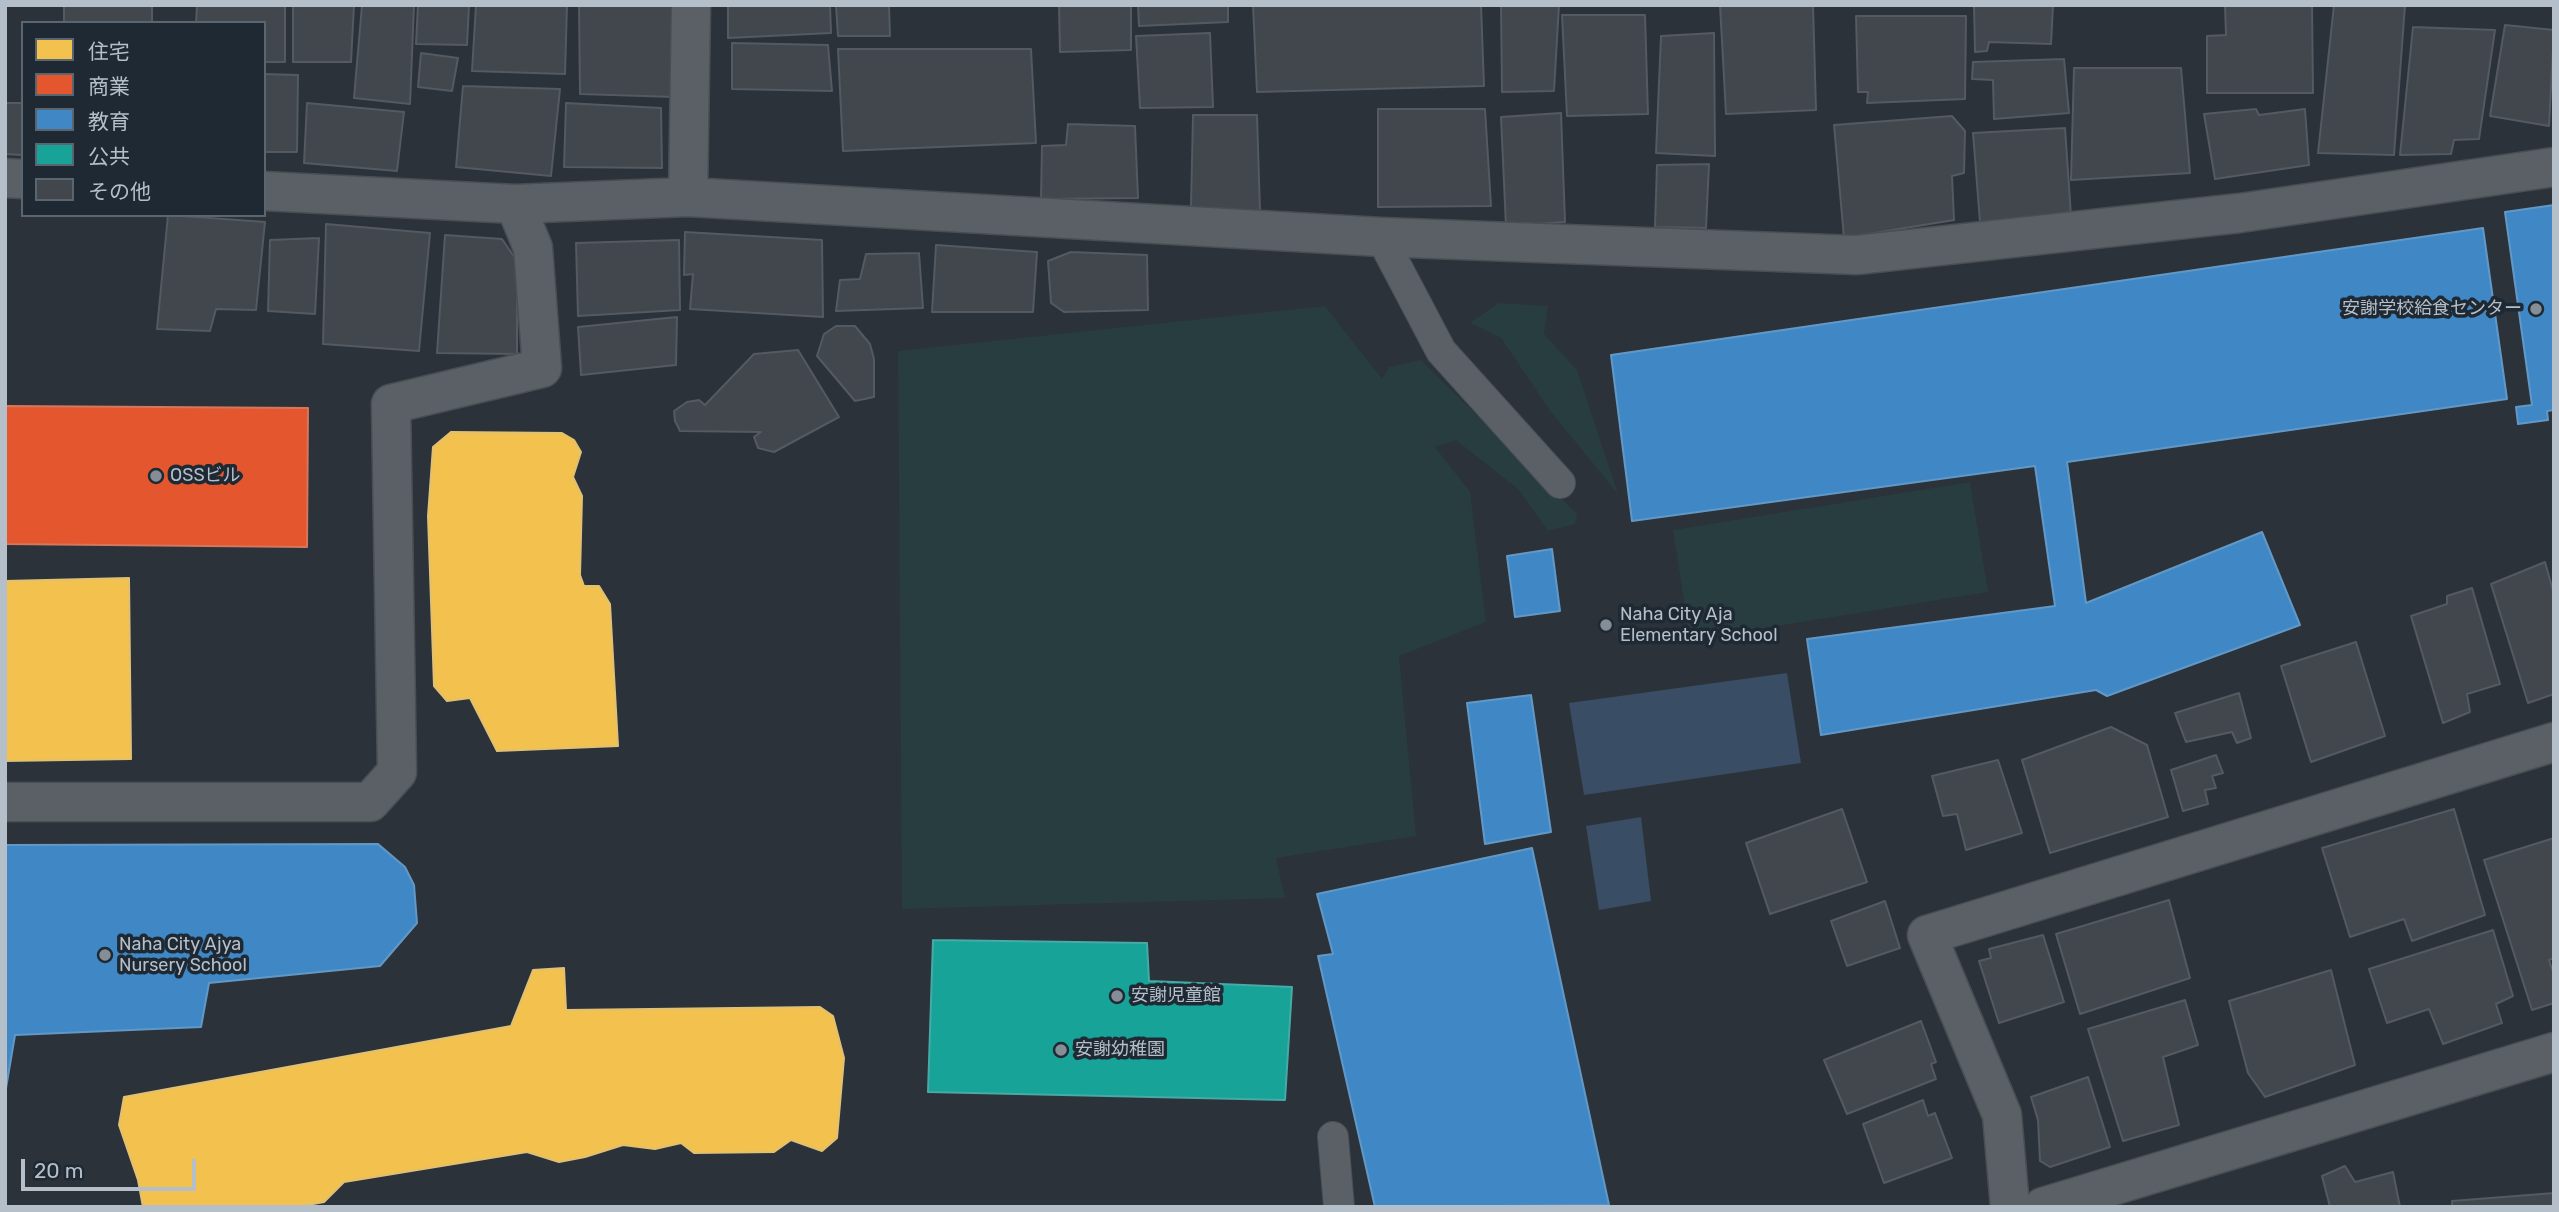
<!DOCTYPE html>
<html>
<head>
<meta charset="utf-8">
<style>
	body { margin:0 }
	#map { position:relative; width:2559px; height:1212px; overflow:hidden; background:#2b3239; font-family:Rubik,"Noto Sans JP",sans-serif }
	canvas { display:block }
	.frame { position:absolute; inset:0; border:7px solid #b5bfc9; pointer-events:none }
	.legend { position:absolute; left:21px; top:21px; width:245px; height:196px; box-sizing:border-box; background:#1e2934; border:2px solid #5a6570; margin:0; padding:9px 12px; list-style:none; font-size:21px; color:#b5bfc9 }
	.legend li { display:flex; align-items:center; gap:14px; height:35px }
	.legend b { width:35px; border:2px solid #5a6570 }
	.scale { position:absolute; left:21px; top:1159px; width:175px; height:32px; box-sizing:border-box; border:4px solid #b5bfc9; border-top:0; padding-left:9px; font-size:21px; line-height:24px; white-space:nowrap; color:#b5bfc9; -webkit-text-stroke:5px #1e2934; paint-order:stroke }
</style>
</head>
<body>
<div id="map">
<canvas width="2559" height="1212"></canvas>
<div class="frame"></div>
<ul class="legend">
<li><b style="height:19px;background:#f2c14e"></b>住宅</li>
<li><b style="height:19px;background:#e4572e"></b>商業</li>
<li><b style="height:19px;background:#3f88c5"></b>教育</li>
<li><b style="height:19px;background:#17a398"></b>公共</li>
<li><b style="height:19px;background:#42474d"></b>その他</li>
</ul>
<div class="scale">20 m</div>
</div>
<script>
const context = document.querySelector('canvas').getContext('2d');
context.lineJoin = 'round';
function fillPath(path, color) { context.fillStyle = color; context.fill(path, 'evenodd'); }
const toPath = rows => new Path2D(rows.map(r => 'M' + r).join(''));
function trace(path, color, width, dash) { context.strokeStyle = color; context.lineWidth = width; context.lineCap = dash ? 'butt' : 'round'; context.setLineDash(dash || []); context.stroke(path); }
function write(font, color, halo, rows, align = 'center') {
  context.font = font + ' Rubik,"Noto Sans JP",sans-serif'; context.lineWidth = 7; context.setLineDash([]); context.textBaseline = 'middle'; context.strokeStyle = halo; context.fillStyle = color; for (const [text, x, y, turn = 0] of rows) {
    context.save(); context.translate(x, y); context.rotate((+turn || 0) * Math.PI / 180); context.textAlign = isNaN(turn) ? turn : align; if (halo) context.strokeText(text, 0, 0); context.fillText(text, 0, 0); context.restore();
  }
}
fillPath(toPath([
	[1499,303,1548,306,1544,334,1577,370,1618,494,1551,412,1501,338,1470,323],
	[1325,306,1382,379,1389,367,1421,360,1577,514,1575,524,1548,531,1519,490,1456,440,1435,447,1470,492,1486,622,1399,656,1416,836,1276,858,1285,898,902,909,898,351],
	[1970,482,1988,592,1690,640,1673,530]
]), '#283d3f');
fillPath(toPath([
	[1787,673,1801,763,1584,795,1569,703],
	[1641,817,1651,901,1599,910,1586,826]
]), '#394e64');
const homes = toPath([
	[451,432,562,433,574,440,581,452,573,477,582,496,580,575,584,586,599,586,610,604,618,746,497,751,470,698,447,701,434,686,428,516,433,447,451,432],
	[129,578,131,759,5,761,5,581,129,578],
	[564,968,566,1010,820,1007,833,1016,844,1058,837,1138,822,1151,791,1140,774,1152,694,1153,681,1143,655,1149,623,1145,585,1157,559,1162,527,1152,344,1182,324,1202,297,1207,143,1207,138,1180,119,1125,124,1097,511,1026,533,970,564,968]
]);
fillPath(homes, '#f2c14e');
trace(homes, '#e0c073', 2);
const shops = toPath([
	[5,406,308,408,307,547,5,544,5,406]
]);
fillPath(shops, '#e4572e');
trace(shops, '#d6765c', 2);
const schools = toPath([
	[2554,205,2554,410,2547,411,2548,420,2518,424,2516,407,2532,405,2505,212,2554,205],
	[2483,228,2507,399,2067,462,2086,603,2262,532,2300,625,2107,696,2096,690,1821,735,1807,639,2055,606,2035,466,1632,521,1611,355,2483,228],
	[1552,549,1560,611,1515,617,1507,556,1552,549],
	[1531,695,1551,832,1485,844,1467,703,1531,695],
	[378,844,405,867,414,885,417,923,380,966,209,983,201,1027,15,1035,5,1094,5,845,378,844],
	[1532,848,1609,1205,1375,1207,1318,956,1333,954,1317,894,1532,848]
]);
fillPath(schools, '#3f88c5');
trace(schools, '#6298c6', 2);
const public = toPath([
	[933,940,1147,943,1149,981,1292,987,1285,1100,928,1092,933,940]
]);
fillPath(public, '#17a398');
trace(public, '#46aba7', 2);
const building = toPath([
	[64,5,152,5,152,23,64,23,64,5],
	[197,5,285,5,285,62,264,62,264,23,196,23,197,5],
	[293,5,354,5,351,62,293,62,293,5],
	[362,5,414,5,410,104,354,98,362,5],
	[418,5,469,5,467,45,416,44,418,5],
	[476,5,567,5,565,74,472,71,476,5],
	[579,5,673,5,674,97,580,94,579,5],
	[728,5,830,5,831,33,728,38,728,5],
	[836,5,889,5,890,36,838,36,836,5],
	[1059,5,1131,5,1131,50,1060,52,1059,5],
	[1138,5,1228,5,1228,22,1139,26,1138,5],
	[1253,5,1481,5,1484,86,1257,92,1253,5],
	[1501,5,1561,5,1559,5,1554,91,1502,92,1501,5],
	[1720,5,1813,5,1816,110,1726,114,1720,5],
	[1974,5,2053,5,2051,44,1989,42,1987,51,1975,52,1974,5],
	[2225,5,2312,5,2313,93,2207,93,2207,36,2226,35,2225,5],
	[2334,5,2405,5,2394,155,2318,153,2334,5],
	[1562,15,1645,15,1648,114,1567,116,1562,15],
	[1856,16,1966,16,1965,99,1867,103,1868,92,1858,92,1856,16],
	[2505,25,2554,30,2549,126,2490,116,2505,25],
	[2413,27,2495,30,2479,139,2454,140,2451,154,2400,155,2413,27],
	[1210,33,1213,107,1140,108,1136,36,1210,33],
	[1714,33,1715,156,1656,153,1661,36,1714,33],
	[732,43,828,45,832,91,732,89,732,43],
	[838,49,1031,49,1036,143,843,151,838,49],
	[421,53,458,58,452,91,418,87,421,53],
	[2064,59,2069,113,1994,119,1993,80,1972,79,1973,62,2064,59],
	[2074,68,2181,68,2190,173,2071,180,2074,68],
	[264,74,298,75,297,152,264,152,264,74],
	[463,86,560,89,551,176,456,167,463,86],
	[5,103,23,103,22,155,5,154,5,103],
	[307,103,404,112,397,171,304,163,307,103],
	[566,103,661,108,662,168,564,167,566,103],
	[1378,109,1485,109,1491,206,1378,207,1378,109],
	[2256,109,2259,115,2305,109,2309,165,2215,179,2204,114,2256,109],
	[1561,113,1565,222,1506,226,1501,117,1561,113],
	[1193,115,1257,115,1260,212,1191,207,1193,115],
	[1952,116,1965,131,1964,173,1952,176,1954,220,1844,238,1834,125,1952,116],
	[1068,124,1135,126,1138,198,1041,199,1042,146,1066,145,1068,124],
	[2065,128,2071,216,1980,222,1973,133,2065,128],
	[1709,164,1706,228,1655,227,1657,165,1709,164],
	[168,215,265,222,256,310,216,309,210,331,157,329,168,215],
	[326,224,430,233,419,351,323,344,326,224],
	[685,232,822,240,823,317,690,309,693,274,684,275,685,232],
	[445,235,502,239,517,261,517,354,437,353,445,235],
	[319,238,315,314,268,311,270,240,319,238],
	[679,240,680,310,578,316,576,243,679,240],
	[936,245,1037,252,1033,312,932,312,936,245],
	[1071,252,1147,255,1148,310,1064,312,1051,303,1048,261,1071,252],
	[919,253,923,308,836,311,840,280,860,279,866,254,919,253],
	[677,317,676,365,581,375,578,327,677,317],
	[836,326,855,326,870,344,874,359,874,397,855,401,817,356,824,334,836,326],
	[798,350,839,417,774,452,758,448,754,437,761,432,680,431,675,421,674,411,687,402,699,400,705,405,754,354,798,350],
	[2545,562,2554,594,2554,694,2528,703,2491,584,2545,562],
	[2472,588,2500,684,2467,694,2470,712,2443,723,2411,616,2447,604,2447,596,2472,588],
	[2356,642,2385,736,2311,762,2281,666,2356,642],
	[2239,693,2251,738,2237,743,2232,732,2186,742,2175,713,2239,693],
	[2111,727,2147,745,2168,817,2050,853,2022,760,2111,727],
	[2216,755,2223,773,2212,776,2216,788,2205,790,2208,804,2183,811,2171,770,2216,755],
	[1998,760,2022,833,1966,850,1957,814,1943,816,1932,776,1998,760],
	[1842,809,1867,882,1770,914,1746,843,1842,809],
	[2454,809,2485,915,2412,941,2404,919,2350,937,2322,848,2454,809],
	[2554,838,2554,958,2549,960,2554,975,2554,1003,2532,1010,2484,860,2554,838],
	[2169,900,2190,978,2080,1014,2056,934,2169,900],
	[1885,901,1900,948,1847,966,1831,921,1885,901],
	[2493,930,2513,996,2496,1004,2502,1023,2443,1044,2429,1009,2387,1023,2369,969,2493,930],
	[2043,935,2064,1002,1999,1023,1979,961,1991,958,1989,949,2043,935],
	[2331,970,2355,1065,2265,1097,2248,1073,2229,1001,2331,970],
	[2185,1000,2198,1045,2163,1057,2179,1125,2123,1141,2088,1029,2185,1000],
	[1921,1021,1936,1062,1931,1064,1936,1079,1847,1114,1824,1060,1921,1021],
	[2088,1077,2110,1147,2050,1167,2040,1161,2038,1120,2031,1097,2088,1077],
	[1923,1100,1928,1116,1935,1113,1952,1158,1884,1183,1863,1124,1923,1100],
	[2345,1166,2355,1182,2393,1172,2400,1207,2330,1207,2322,1176,2345,1166],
	[2554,1193,2554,1207,2452,1207,2452,1201,2554,1193]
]);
fillPath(building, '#42474d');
trace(building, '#535a61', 2);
const lane = toPath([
	[1381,237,1441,351,1560,483],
	[1333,1137,1339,1207]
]);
const street = toPath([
	[5,178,23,179],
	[264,191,515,204,688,197,1381,237,1856,255,2240,213,2554,167],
	[688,197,691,5],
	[5,802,370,802,397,772,391,404,542,368,533,248,515,204],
	[2010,1207,2002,1115,1927,935,2554,742],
	[2043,1207,2554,1052]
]);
trace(lane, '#494e53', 32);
trace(street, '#494e53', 41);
trace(lane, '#5b6066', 30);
trace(street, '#5b6066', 38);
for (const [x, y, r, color] of [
	[2536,309,7,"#858e97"],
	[156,476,7,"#858e97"],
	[1606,625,7,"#858e97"],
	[105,955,7,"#858e97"],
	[1117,996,7,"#858e97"],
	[1061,1050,7,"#858e97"]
]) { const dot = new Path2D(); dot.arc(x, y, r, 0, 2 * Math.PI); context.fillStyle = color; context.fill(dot); trace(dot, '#1e2934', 2.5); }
write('18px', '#b5bfc9', '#1e2934', [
	["安謝学校給食センター",2522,309,"right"],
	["OSSビル",170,476],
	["Naha City Aja",1620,615],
	["Elementary School",1620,636],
	["Naha City Ajya",119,945],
	["Nursery School",119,966],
	["安謝児童館",1131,996],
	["安謝幼稚園",1075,1050]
], 'left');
</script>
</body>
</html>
